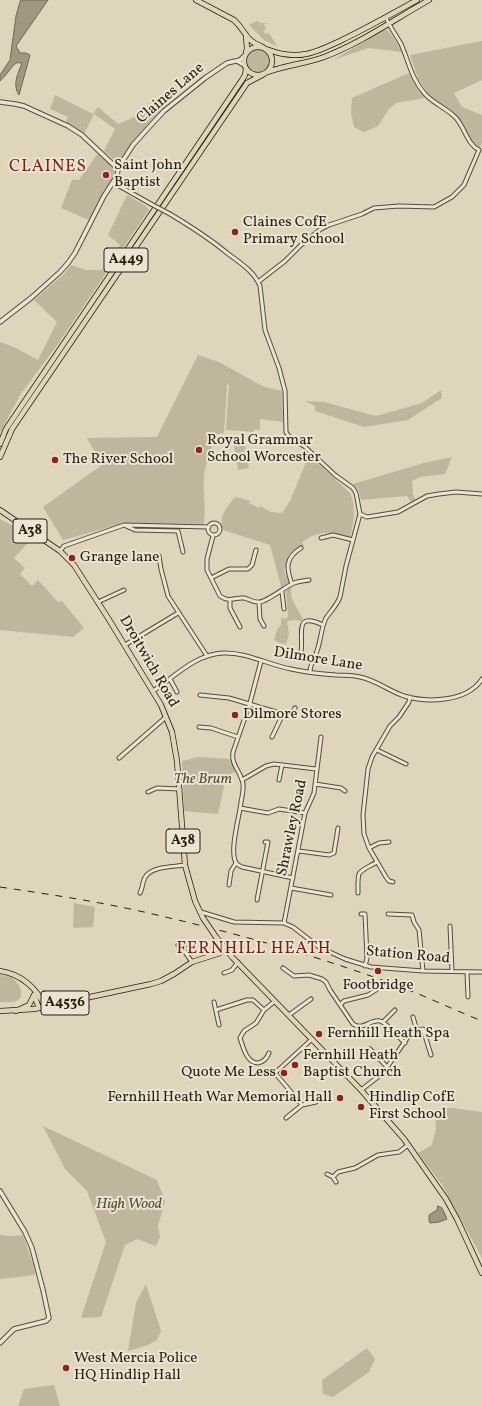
<!DOCTYPE html>
<style>
body{margin:0}
canvas{display:block;background:#ded5ba}
</style>
<canvas width="482" height="1406"></canvas>
<script>
const ctx = document.querySelector('canvas').getContext('2d');
ctx.lineJoin = 'round';
function paint(path, color) {
  ctx.fillStyle = color;
  ctx.fill(path, 'evenodd');
}
function strokePath(path, color, width, dash) {
  ctx.strokeStyle = color;
  ctx.lineWidth = width;
  ctx.lineCap = dash ? 'butt' : 'round';
  ctx.setLineDash(dash || []);
  ctx.stroke(path);
}
function write(font, color, halo, rows, align = 'center') {
  ctx.font = font + ' Vollkorn,serif';
  ctx.lineWidth = 4;
  ctx.setLineDash([]);
  ctx.textBaseline = 'middle';
  ctx.strokeStyle = halo;
  ctx.fillStyle = color;
  for (const [text, x, y, turn = 0] of rows) {
    ctx.save();
    ctx.translate(x, y);
    ctx.rotate((+turn || 0) * Math.PI / 180);
    ctx.textAlign = isNaN(turn) ? turn : align;
    if (halo) ctx.strokeText(text, 0, 0);
    ctx.fillText(text, 0, 0);
    ctx.restore();
  }
}
paint(new Path2D(`
 M257,21L260,23H266V24L264,25L266,29L263,31L266,34L269,33L277,46L265,41L249,25Z
 M385,29C393,33 397,45 402,52L368,48L333,60Z
 M482,41V80L454,93L462,107L482,115V143L480,147L474,145L462,123L453,113L429,94L418,79L410,55Z
 M246 61a12 12 0 1 1 24 0a12 12 0 1 1-24 0Z
 M409,73L424,98L396,103L389,109L378,126L364,132L354,127L351,113L352,98Z
 M55,95L93,114L98,107L118,124C133,118 147,110 161,106L165,108C146,123 132,143 118,163L104,151L115,129L94,114L84,134L66,122L68,117L50,109Z
 M98,153L110,164L114,171V178L105,191L89,220L61,208L72,180H79Z
 M127,195L146,206L149,210L58,344L20,395L0,433V342L14,347L38,360L57,322L34,300L63,275L71,265L86,270H102L120,245L108,235Z
 M198,355L221,363L262,386L282,391L283,422L260,419V430L254,429V432L226,430L229,383L227,385L224,433L215,435C212,448 205,463 204,477C203,493 206,508 204,524L124,523L63,540L43,507L102,465L87,438L157,437Z
 M441,390L442,398L408,420L364,427L315,411V406L305,401L324,402L376,416L422,403Z
 M245,445L249,468L238,470L234,446Z
 M309,455L350,493C357,508 353,523 350,538C345,537 339,533 333,533C324,532 308,535 302,543L304,545L293,551L289,556L284,571L289,583L285,585L282,590L270,545L223,530C218,516 226,510 233,499L236,497L250,501L249,503L259,508L260,506L271,512L282,513L290,501Z
 M452,457L445,474L420,477L412,481L413,493L415,500L411,502L407,496L361,500L359,491L353,484L424,463Z
 M0,519L33,537L14,558L25,568L20,574L32,586L38,580L58,602L62,601L84,628L73,637L0,630Z
 M291,587C290,602 297,606 303,619L301,621L296,620L287,621L289,634L286,644L280,643L274,640L277,630L281,625V618L285,619L288,617L286,591Z
 M198,757L230,759L236,771L226,777L218,814L184,811L182,761Z
 M74,903L95,907L93,927L73,928Z
 M0,975C4,976 9,976 12,978C19,983 27,997 16,1001C11,1003 5,1002 0,1002Z
 M442,1108H452L482,1112V1258L442,1185L418,1153L432,1145L436,1128L435,1110Z
 M43,1126L157,1180L165,1201L158,1226L160,1237L156,1246L137,1239L125,1245L101,1317L81,1318L106,1242L87,1191L65,1169Z
 M0,1235L10,1236L23,1235L33,1264L35,1275L0,1279Z
 M146,1284L161,1331L157,1340L148,1345L128,1351L136,1303Z
 M367,1348L375,1359L369,1372L333,1397L323,1394L322,1380Z
 M54,1385L60,1406H18L24,1389Z`), '#bfb69d');
const water = new Path2D(`
 M21,0H48L16,46L20,53H26L30,55L19,95C12,84 18,74 22,63C20,63 17,62 15,64C14,64 3,79 0,81V75L10,60L16,16Z
 M438,1206L442,1208L447,1219L439,1222L430,1223L429,1221V1215L437,1210Z`);
paint(water, '#a09780');
strokePath(water, '#706753', 1);
const minor = new Path2D(`
 M386,18C390,27 396,35 401,44C409,62 411,78 425,94C434,104 448,109 456,118C465,128 467,144 479,150
 M114,183L151,204
 M170,214C190,226 209,238 227,253C239,262 254,271 260,286L265,330L279,368L285,391L286,432L290,438L304,446L335,475L353,488L356,493L360,514L346,566L340,597C337,605 331,611 326,618C321,628 321,640 317,651C315,658 310,664 310,672
 M258,282L285,261L301,245L321,229L329,225L362,214L374,208L399,206L434,207L452,197L464,185L479,150
 M360,514L367,517L398,512L427,496L439,494L456,492L482,494
 M208 529a6 6 0 1 1 12 0a6 6 0 1 1-12 0Z
 M126,526L135,530L178,531L183,552
 M213,536L207,559V570L220,596C230,603 234,597 244,598C249,599 254,603 259,602C267,602 286,586 294,583C299,581 304,581 309,580
 M321,538L333,535L353,540
 M60,551L64,546L124,525L209,527
 M159,556L161,569L168,596L207,656
 M211,578L229,569H248L252,565L256,550
 M292,584C286,568 285,558 301,548
 M282,592L284,609
 M230,600V608L240,627
 M98,602L124,590
 M259,603L260,619L264,626
 M125,645L178,613
 M301,653C304,634 293,611 323,625
 M261,661L250,703L233,752C231,764 239,770 242,780C245,787 242,796 241,802C240,815 228,854 237,864C238,865 240,866 242,867L293,878
 M170,679L177,692
 M153,691C174,677 196,654 223,653C246,652 269,665 291,669C305,672 321,674 336,675C344,675 352,675 360,677C376,680 389,691 404,696C428,703 467,702 482,679
 M200,695L229,698L283,714
 M199,727L211,728L238,737
 M272,737L283,714L292,713L295,708
 M377,750L406,764
 M119,758L166,717
 M242,780L266,766L274,764L316,769
 M279,780L282,765
 M315,784L341,788L345,791
 M148,792L157,788L180,789
 M240,808L268,813L279,809L305,813
 M369,848L379,843L389,842
 M299,851L329,855L334,853L338,828
 M393,882L389,881L386,877L369,848L364,834L363,815L368,769L372,757L390,726L399,717L409,702L410,697
 M229,885L231,871L236,863
 M291,888L331,895
 M140,893C143,888 142,881 146,876C153,866 174,867 185,865
 M358,893C358,869 356,874 377,862
 M257,900L268,842H265
 M201,912L234,922L284,923L293,927L319,947L345,959L371,967L423,971L482,972
 M361,914H365L367,958L365,966
 M388,914L412,915L414,922L419,930L423,971
 M284,923L305,813L314,793L321,737
 M450,926L452,971
 M178,945L182,948L186,944
 M182,948L192,962
 M283,968L294,976L309,975L322,979L326,982L330,990L353,1024C363,1031 370,1019 380,1021C387,1023 399,1038 405,1043
 M467,972L468,997
 M224,973L232,970L238,962
 M214,1002L219,1025
 M340,1005L344,1001L368,995L376,990
 M216,1010L247,1000H253L264,1010
 M289,1015L311,999
 M413,1017L417,1031L423,1029L431,1055
 M383,1022L395,1010
 M370,1049L387,1067
 M269,1053C267,1058 264,1062 258,1063C246,1063 243,1046 240,1038L244,1031L256,1023L264,1010L275,1001
 M361,1090L383,1073L408,1037L417,1031
 M302,1105L316,1102
 M286,1118L302,1105L275,1073L312,1039
 M327,1174L333,1177L336,1182
 M333,1177L338,1172L355,1168L378,1155L399,1152L408,1145`);
const tertiary = new Path2D(`
 M237,61L244,65
 M0,102L15,104L24,106L68,126L82,135L118,169
 M0,322L31,298L60,272L68,263L75,253L104,196L117,176L118,169L124,159L133,145L151,125L164,111L205,78L227,63L240,60L244,56
 M0,1191L25,1232L32,1248L43,1290L49,1318L46,1321L14,1329L0,1343`);
const primary = new Path2D(`
 M196,0L234,20C247,32 244,40 263,47
 M246,37L247,48L246,53
 M0,510L60,551L74,565L108,618L161,705L172,732L177,761L185,865L195,901L203,918
 M216,937L232,957L361,1090L404,1139L446,1199L457,1219L482,1273
 M0,1011L34,1009L151,984L161,981L174,974L192,962L220,953L225,949`);
const trunk = new Path2D(`
 M244 61a14 14 0 1 1 28 0a14 14 0 1 1-28 0Z
 M266,49C279,54 292,57 306,54C318,52 329,46 340,41C367,28 392,14 417,0
 M265,73C285,65 305,64 324,57C361,43 395,19 429,0
 M0,444L6,429L242,80L245,75L246,69
 M0,457L12,429L241,92L247,83L264,74
 M0,971C21,974 37,988 45,1007
 M34,995L39,1008
 M16,1011L29,1005L34,995`);
strokePath(minor, '#564c3a', 5);
strokePath(tertiary, '#564c3a', 5.5);
strokePath(primary, '#291e10', 6);
strokePath(trunk, '#291e10', 6);
strokePath(minor, '#eae4d2', 3);
strokePath(tertiary, '#eae4d2', 3.5);
strokePath(primary, '#ded5ba', 4.5);
strokePath(trunk, '#ded5ba', 4.5);
strokePath(new Path2D(`
 M0,887C54,895 108,903 161,916C239,934 317,956 393,984C423,995 452,1009 482,1021`), '#291e10', 1, [7, 7]);
const minorBridge = new Path2D(`
 M151,204L170,214`);
const primaryBridge = new Path2D(`
 M203,918L216,937`);
strokePath(minorBridge, '#564c3a', 5, []);
strokePath(primaryBridge, '#291e10', 6, []);
strokePath(minorBridge, '#eae4d2', 3);
strokePath(primaryBridge, '#ded5ba', 4.5);
for (const [x, y, r, color] of [
 [106,175,4,"#8f2418"],
 [235,232,4,"#8f2418"],
 [199,450,4,"#8f2418"],
 [55,460,4,"#8f2418"],
 [72,558,4,"#8f2418"],
 [235,715,4,"#8f2418"],
 [378,971,4,"#8f2418"],
 [319,1034,4,"#8f2418"],
 [295,1065,4,"#8f2418"],
 [284,1073,4,"#8f2418"],
 [340,1098,4,"#8f2418"],
 [361,1107,4,"#8f2418"],
 [66,1368,4,"#8f2418"]
]) {
  const dot = new Path2D();
  dot.arc(x, y, r, 0, 2 * Math.PI);
  ctx.fillStyle = color;
  ctx.fill(dot);
  strokePath(dot, '#eae4d2', 1.5);
}
for (const [x, y, w] of [
 [126,260,44],
 [30,531,34],
 [183,841,34],
 [65,1003,48]
]) {
  const box = new Path2D();
  box.roundRect(x - w / 2, y - 12, w, 24, 3);
  ctx.fillStyle = '#eae4d2';
  ctx.fill(box);
  strokePath(box, '#291e10', 1);
}
write('bold 14px', '#291e10', null, [
 ["A449",126,260],
 ["A38",30,531],
 ["A38",183,841],
 ["A4536",65,1003]
]);
write('15px', '#291e10', '#eae4d2', [
 ["Claines Lane",171,94,-41],
 ["Dilmore Lane",318,660,9],
 ["Droitwich Road",148,662,60],
 ["Shrawley Road",293,828,-78],
 ["Station Road",408,956,5]
]);
write('15px', '#291e10', '#eae4d2', [
 ["Saint John",114,166],
 ["Baptist",114,183],
 ["Claines CofE",243,223],
 ["Primary School",243,240],
 ["Royal Grammar",207,441],
 ["School Worcester",207,458],
 ["The River School",63,460],
 ["Grange lane",80,558],
 ["Dilmore Stores",243,715],
 ["Footbridge",378,986,"center"],
 ["Fernhill Heath Spa",327,1034],
 ["Fernhill Heath",303,1056],
 ["Baptist Church",303,1073],
 ["Quote Me Less",276,1073,"right"],
 ["Fernhill Heath War Memorial Hall",332,1098,"right"],
 ["Hindlip CofE",369,1098],
 ["First School",369,1115],
 ["West Mercia Police",74,1359],
 ["HQ Hindlip Hall",74,1376]
], 'left');
write('italic 15px', '#564c3a', '#eae4d2', [
 ["The Brum",203,780],
 ["High Wood",129,1205]
]);
ctx.letterSpacing = '1px';
write('17px', '#7a1f14', '#eae4d2', [
 ["CLAINES",48,168],
 ["FERNHILL HEATH",254,950]
]);
ctx.letterSpacing = '0px';
</script>
